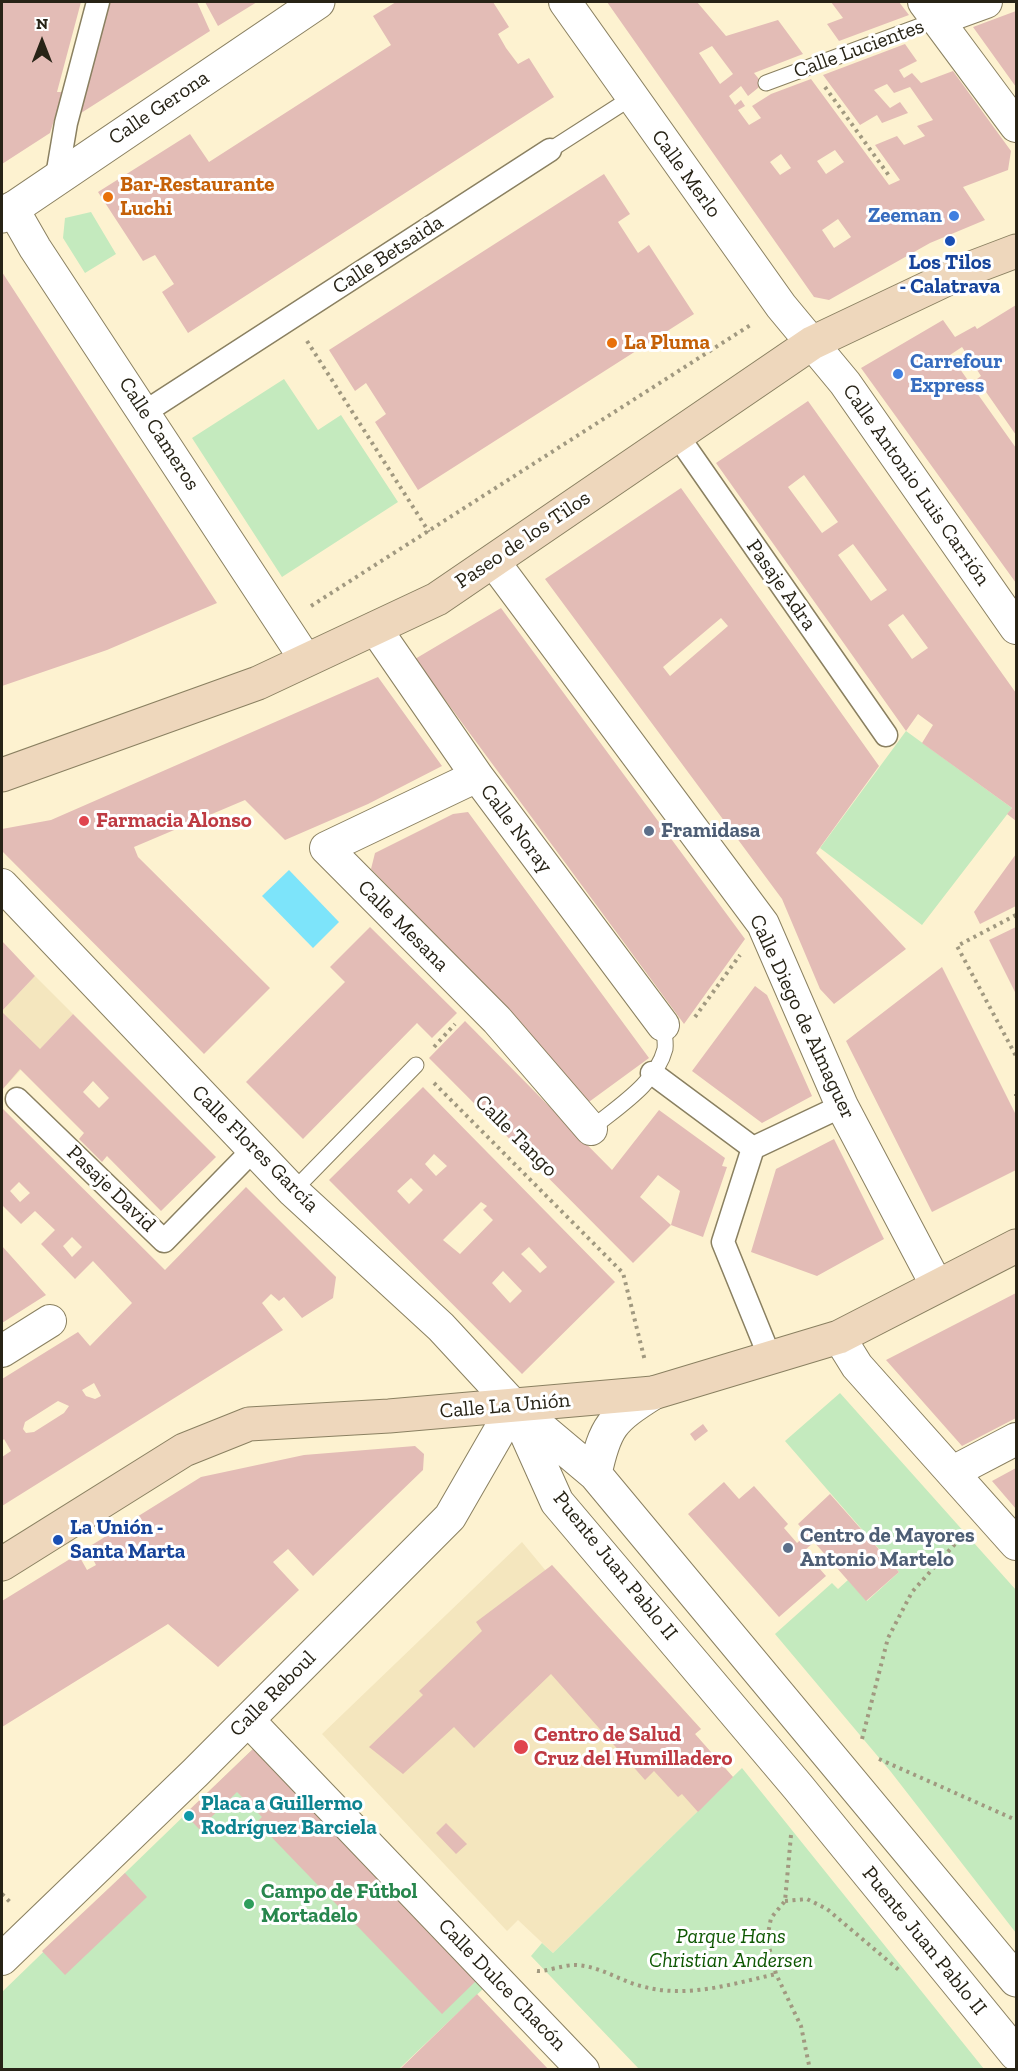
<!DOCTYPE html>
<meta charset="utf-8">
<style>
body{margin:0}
#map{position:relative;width:1018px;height:2071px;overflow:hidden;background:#fdf2d0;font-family:"Zilla Slab",serif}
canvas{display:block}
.frame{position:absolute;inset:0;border:3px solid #272316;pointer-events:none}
.north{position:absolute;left:12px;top:12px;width:60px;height:60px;-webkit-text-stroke:4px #fff;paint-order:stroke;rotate:0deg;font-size:16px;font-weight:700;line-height:24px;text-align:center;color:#272316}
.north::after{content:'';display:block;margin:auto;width:21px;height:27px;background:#272316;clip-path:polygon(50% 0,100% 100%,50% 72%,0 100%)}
</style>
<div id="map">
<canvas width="1018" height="2071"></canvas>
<div class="frame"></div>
<div class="north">N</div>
</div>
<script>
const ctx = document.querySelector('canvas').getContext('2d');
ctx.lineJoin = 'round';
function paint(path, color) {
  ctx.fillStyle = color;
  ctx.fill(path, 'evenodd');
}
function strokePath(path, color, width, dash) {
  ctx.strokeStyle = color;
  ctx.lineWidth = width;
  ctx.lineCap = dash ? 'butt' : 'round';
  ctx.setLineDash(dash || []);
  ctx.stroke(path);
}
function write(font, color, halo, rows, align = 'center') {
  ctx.font = font + ' "Zilla Slab",serif';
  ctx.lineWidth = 6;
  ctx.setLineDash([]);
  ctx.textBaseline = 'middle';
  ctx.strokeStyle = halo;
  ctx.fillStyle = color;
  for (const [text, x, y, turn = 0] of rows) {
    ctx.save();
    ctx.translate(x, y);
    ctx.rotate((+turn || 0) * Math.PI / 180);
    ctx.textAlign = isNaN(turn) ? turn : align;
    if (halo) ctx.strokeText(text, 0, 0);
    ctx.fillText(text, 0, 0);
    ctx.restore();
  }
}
paint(new Path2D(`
 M35,976L73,1014L2,1090V1011Z
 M522,1542L546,1571L552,1565L701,1729L695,1734L733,1777L553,1953L518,1920L507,1931L322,1734Z`), '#f4e6be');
paint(new Path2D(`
 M91,212L116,254L85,273L63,238L65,218Z
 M284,379L318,430L341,415L398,502L282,577L192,438Z
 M906,731L1012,808L922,925L820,848Z
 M840,1393L1016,1590V1933L891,1772L775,1634L832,1583L838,1589L848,1580L867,1601L899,1572L785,1441Z
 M255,1747L486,1986L399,2069L2,2070V1992Z
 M742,1768L984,2069H639L531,1956L542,1943L553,1953Z`), '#c4eabe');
paint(new Path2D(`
 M289,870L339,922L313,948L262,896Z`), '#7de4fa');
paint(new Path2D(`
 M2,2H81L57,92H63L50,133L2,164Z
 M109,2H197L210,31L81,113L80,110Z
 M205,2H257L218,26Z
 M396,2H493L509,27L498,34L506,48L518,64L529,58L554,97L188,333L162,292L174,284L155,255L143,261L98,192L190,134L209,162L391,45L373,16Z
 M607,2H697L726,36L778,20L803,54L754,73L763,84L748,96L741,86L729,96L735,105L741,100L745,106L738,110L749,125L761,118L752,106L771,94L811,79L889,185L900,180L875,145L897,136L904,145L925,136L917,126L933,120L910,87L894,93L887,84L874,90L890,108L900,102L908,113L882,123L877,115L860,125L823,75L905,44L917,61L899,70L904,78L912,73L921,83L953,71L1011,151L1008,170L963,187L985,220L930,243L829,300L814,297ZM712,46L733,74L720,84L699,53ZM835,150L844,162L826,174L817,161ZM781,154L791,168L780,175L770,162ZM838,219L851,237L834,248L822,230Z
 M831,2H899L909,15L839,41L827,24L843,18Z
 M1016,11V87L973,27Z
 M604,174L630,214L618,222L638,253L649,245L694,314L418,490L375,422L386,414L366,383L355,391L329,350Z
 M2,272L217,603L107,650L2,686Z
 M1016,305V435L977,379L981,376L962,347L950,355L1016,448V583L861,368L943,320L955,337L975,326L977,329Z
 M808,401L1016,693V821L1007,814L1012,808L922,743L933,725L918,714L906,731L716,463ZM804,475L838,522L822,533L788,487ZM853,544L887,590L871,601L838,555ZM903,614L928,648L912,659L888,625Z
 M681,488L879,766L816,853L906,949L834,1004L820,989L782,899L545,579ZM721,618L728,626L670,676L663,667Z
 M501,608L745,939L684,1024L415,659Z
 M378,677L442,766L368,804L285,840L245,800L134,847L138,857L270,988L204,1054L2,851V829L51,820Z
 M468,812L649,1058L582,1107L506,1007L371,869L375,853L453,814Z
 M1016,854V906L980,924L974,912Z
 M370,927L457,1013L432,1038L417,1023L303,1139L246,1082L345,982L330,967Z
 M1016,927V994L989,940Z
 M2,941L35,976L2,1011Z
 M942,967L1016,1115V1170L932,1212L846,1041Z
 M755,986L767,995L812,1096L762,1123L692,1071Z
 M2,1012L40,1049L73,1014L216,1157L161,1211L107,1156L102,1162L79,1139L84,1133L20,1069L2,1090ZM93,1081L109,1098L99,1108L83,1092Z
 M465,1021L612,1170L659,1110L725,1158L722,1166L727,1167L703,1237L671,1225L680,1191L658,1175L640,1197L671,1225L633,1263L429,1058Z
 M423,1087L615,1282L522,1374L329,1180ZM434,1154L447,1166L436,1176L425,1164ZM411,1178L423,1190L409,1204L397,1191ZM481,1202L487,1206L483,1210L493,1220L460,1254L443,1240ZM529,1247L547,1267L540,1273L521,1254ZM503,1271L522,1291L510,1303L492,1283Z
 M2,1108L165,1270L246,1187L336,1277L333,1298L302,1318L284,1297L279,1301L271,1294L262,1303L283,1330L2,1506V1457L11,1451L4,1439L2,1441V1379L78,1332L90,1346L132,1303L93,1261L75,1279L41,1244L55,1230L35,1211L21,1224L2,1205ZM19,1182L30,1193L20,1202L10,1191ZM72,1237L82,1247L72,1257L63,1246ZM94,1383L101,1396L95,1399L86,1396L82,1390ZM58,1401L69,1406L64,1413L34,1432L26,1433L23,1429L25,1422Z
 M834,1139L884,1239L817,1276L751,1252L776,1169Z
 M2,1246L46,1295L2,1323Z
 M1016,1293V1418L962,1446L886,1360Z
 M703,1424L708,1431L695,1441L690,1434Z
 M415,1446L424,1454L423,1470L313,1576L288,1549L273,1562L299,1590L218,1667L168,1624L2,1727V1601L78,1554L87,1570L96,1565L87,1548L201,1477L304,1455Z
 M1016,1468V1509L992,1481Z
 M724,1482L739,1499L754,1486L788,1524L784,1528L797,1543L807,1534L798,1524L830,1494L899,1572L866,1601L814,1542L804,1551L826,1576L779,1617L688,1514Z
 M552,1565L701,1729L695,1734L733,1777L698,1812L682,1794L678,1797L654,1771L645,1780L551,1674L474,1748L454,1727L403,1774L369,1747L423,1695L419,1691L482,1631L476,1622Z
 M255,1747L478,1979L442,2014L257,1822L262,1817L237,1792L199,1829L185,1814Z
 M446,1823L467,1844L456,1854L436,1833Z
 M125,1873L147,1897L65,1975L42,1951Z
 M477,1994L549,2070H399Z`), '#e3bcb6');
const service = new Path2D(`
 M766,83L939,19
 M550,150L631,98
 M591,1129C617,1107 656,1084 665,1049C666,1042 664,1032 663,1025
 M293,1191L416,1065`);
const pedestrian = new Path2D(`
 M57,176L66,123L98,2
 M145,412L550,150
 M677,435L886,735
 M652,1073L753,1148
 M17,1099L164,1241L253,1150
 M771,1360L723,1242L753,1148L842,1106`);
const minor = new Path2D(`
 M565,2L781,306L845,383L1016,628
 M924,2L1016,126
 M939,19L986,2
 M12,208L35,248L306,660
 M493,561L763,924L842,1106L937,1286
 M375,628L477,776L663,1025
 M477,776L326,848L497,1020L591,1129
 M2,885L293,1191L441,1327L514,1406L450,1517L195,1773L2,1959
 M839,1337L857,1366L1016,1544
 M2,1351L50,1321
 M953,1472L1016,1439
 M248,1720L583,2070`);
const tertiary = new Path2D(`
 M2,216L318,2
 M514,1406L557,1502L798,1787L1016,2054
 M520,1411L595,1474L1016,1980
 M595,1474C605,1426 612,1419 653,1393`);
const secondary = new Path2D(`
 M2,775L258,683L437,599L812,343L966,270L1016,251
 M2,1564L184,1450L249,1424L389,1416L653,1393L839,1337L1016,1246`);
strokePath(service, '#8a8061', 17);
strokePath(pedestrian, '#8a8061', 25);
strokePath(minor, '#8a8061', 34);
strokePath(tertiary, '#8a8061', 35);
strokePath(secondary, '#8a8061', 35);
strokePath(new Path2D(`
 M825,87L890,177
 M307,341L429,532
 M311,606L752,324
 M1016,915L957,946L1016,1056
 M695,1017L740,955
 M434,1047L455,1024
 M434,1083L623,1273L645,1361
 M1016,1094V1096
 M862,1739L888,1638L912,1592L963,1535
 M879,1759L1016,1820
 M791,1835L785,1901L771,1918L767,1939L776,1974L801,2026L810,2070
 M2,1894L11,1903
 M785,1901L807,1899L827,1909L900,1971
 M537,1971C545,1972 563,1965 575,1965C600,1966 618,1980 641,1986C686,1999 732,1984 776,1974`), '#a19980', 4, [3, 4.5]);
strokePath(service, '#fff', 15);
strokePath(pedestrian, '#fff', 22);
strokePath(minor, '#fff', 32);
strokePath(tertiary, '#fff', 33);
strokePath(secondary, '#eed7bc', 33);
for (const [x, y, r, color] of [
 [108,197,6,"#e8710a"],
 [954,216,6,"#3f7fe0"],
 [950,241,6,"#1a4fb4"],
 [612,343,6,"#e8710a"],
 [898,374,6,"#3f7fe0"],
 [84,821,6,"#e0444e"],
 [649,831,6,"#5c6f8a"],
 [58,1540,6,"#1a4fb4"],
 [788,1548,6,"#5c6f8a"],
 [521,1747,8,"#e0444e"],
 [189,1816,6,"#0f9aa8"],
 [249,1904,6,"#2e9e5b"]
]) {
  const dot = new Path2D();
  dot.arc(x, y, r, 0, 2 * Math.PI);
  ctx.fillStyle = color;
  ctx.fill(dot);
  strokePath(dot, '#fff', 2);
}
write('21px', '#272316', '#fff', [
 ["Calle Lucientes",859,49,-20],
 ["Calle Gerona",159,108,-34],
 ["Calle Merlo",686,174,54],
 ["Calle Betsaida",388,255,-33],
 ["Calle Cameros",159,434,57],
 ["Calle Antonio Luis Carrión",916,485,55],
 ["Paseo de los Tilos",523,540,-34],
 ["Pasaje Adra",781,585,55],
 ["Calle Noray",516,829,53],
 ["Calle Mesana",403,926,45],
 ["Calle Diego de Almaguer",802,1017,65],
 ["Calle Tango",516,1136,45],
 ["Calle Flores García",255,1149,45],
 ["Pasaje David",111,1189,44],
 ["Calle La Unión",505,1406,-5],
 ["Puente Juan Pablo II",615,1566,51],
 ["Calle Reboul",273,1694,-45],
 ["Puente Juan Pablo II",924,1941,51],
 ["Calle Dulce Chacón",502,1985,46]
]);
write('bold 21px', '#c56008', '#fff', [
 ["Bar-Restaurante",120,185],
 ["Luchi",120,209],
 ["La Pluma",624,343]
], 'left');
write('bold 21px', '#366cbe', '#fff', [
 ["Zeeman",942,216],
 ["Carrefour",910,362,"left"],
 ["Express",910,386,"left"]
], 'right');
write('bold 21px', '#164399', '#fff', [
 ["Los Tilos",950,263],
 ["- Calatrava",950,287],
 ["La Unión -",70,1528,"left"],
 ["Santa Marta",70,1552,"left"]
]);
write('bold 21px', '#be3a42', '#fff', [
 ["Farmacia Alonso",96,821],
 ["Centro de Salud",534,1735],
 ["Cruz del Humilladero",534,1759]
], 'left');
write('bold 21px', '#4e5e75', '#fff', [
 ["Framidasa",661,831],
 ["Centro de Mayores",800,1536],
 ["Antonio Martelo",800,1560]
], 'left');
write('bold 21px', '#0d838f', '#fff', [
 ["Placa a Guillermo",201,1804],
 ["Rodríguez Barciela",201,1828]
], 'left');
write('bold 21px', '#27864d', '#fff', [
 ["Campo de Fútbol",261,1892],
 ["Mortadelo",261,1916]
], 'left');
write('italic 21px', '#0e5702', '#fff', [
 ["Parque Hans",731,1937],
 ["Christian Andersen",731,1961]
]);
</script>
